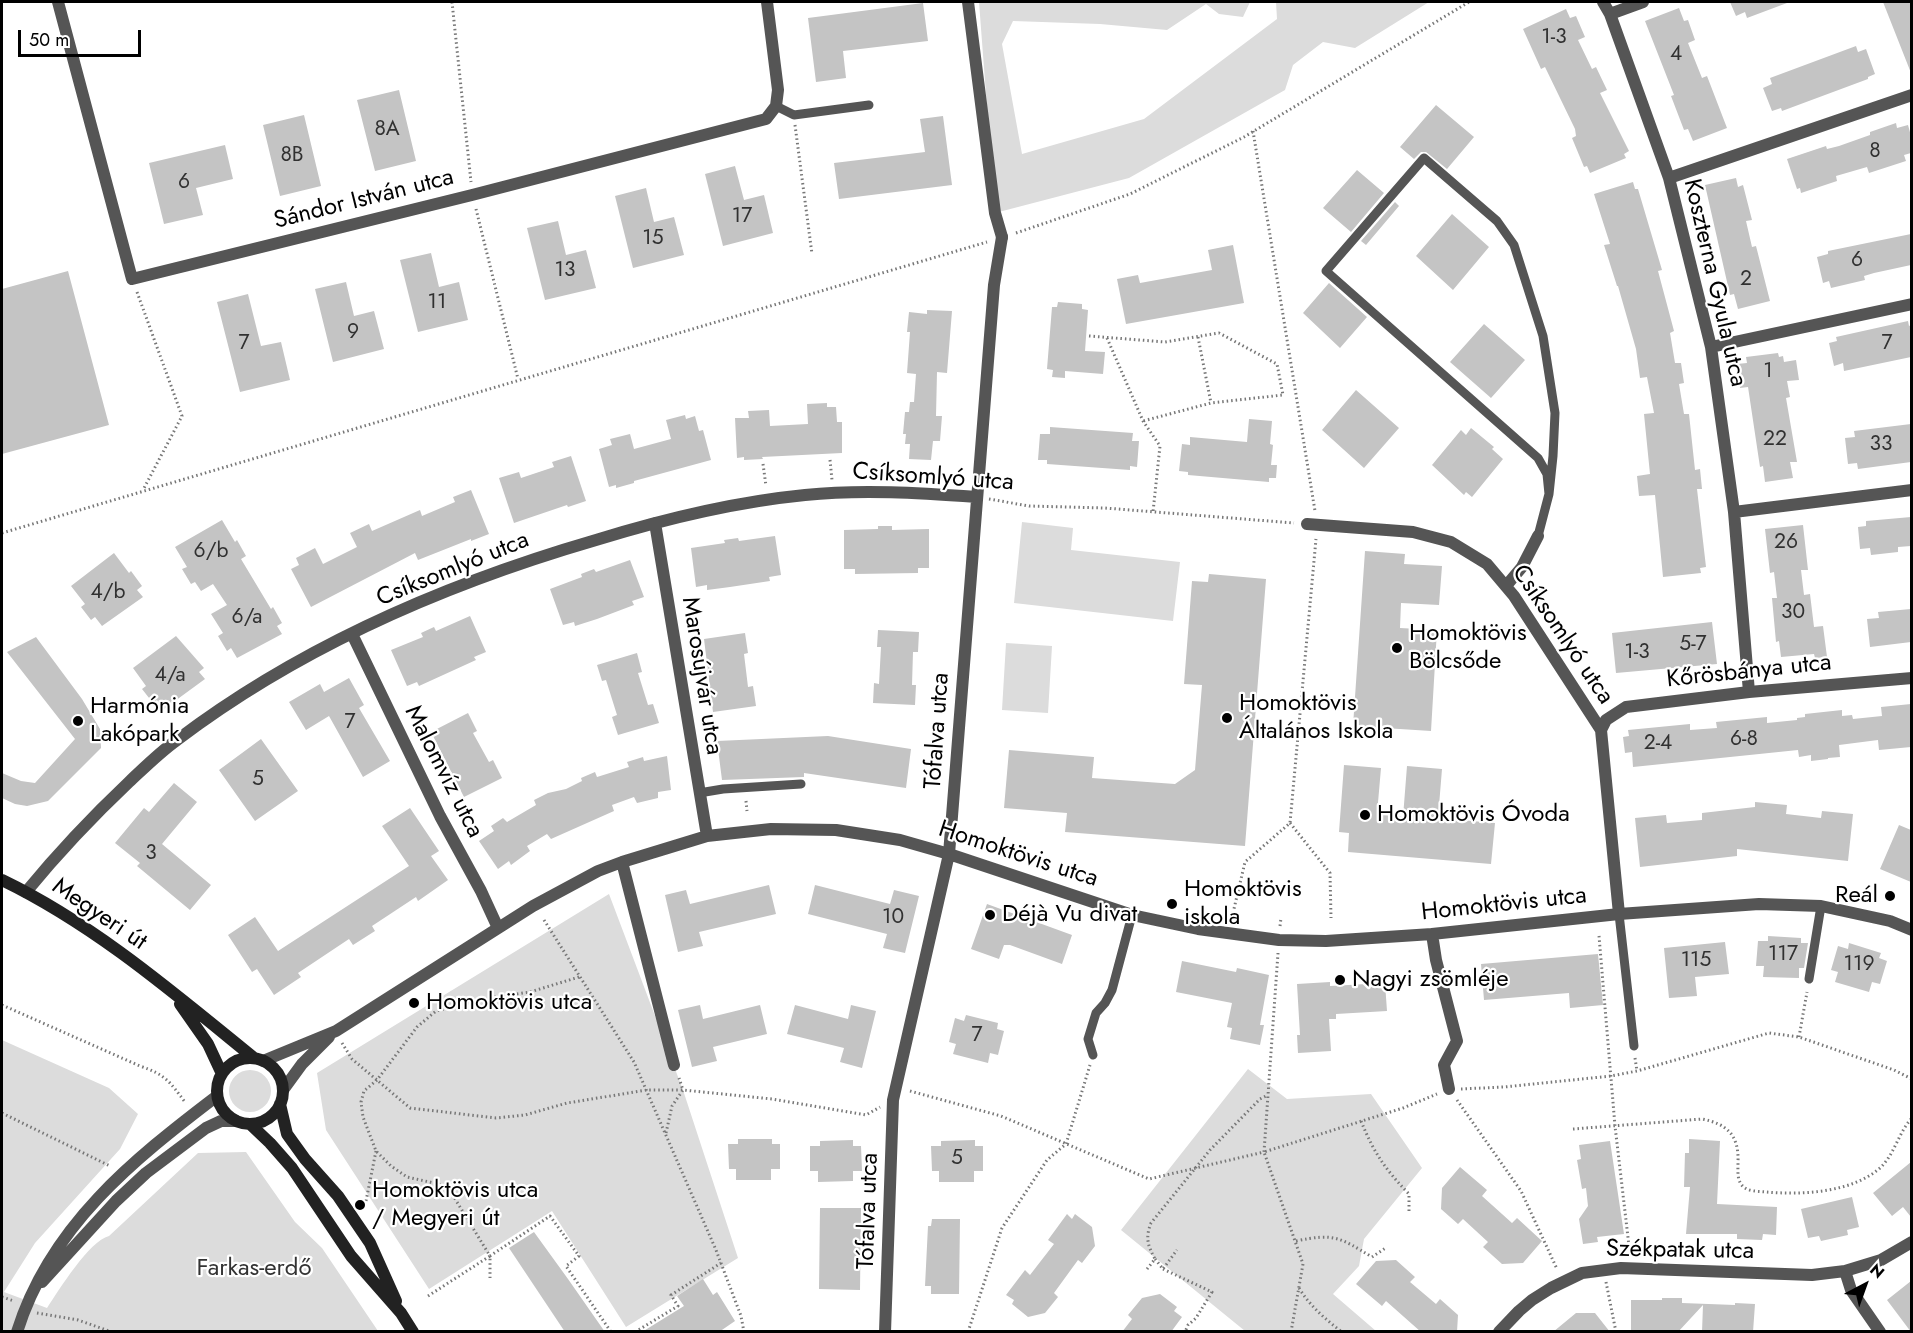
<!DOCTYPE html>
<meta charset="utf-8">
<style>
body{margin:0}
#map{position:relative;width:1913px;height:1333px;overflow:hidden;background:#fff;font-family:Jost,sans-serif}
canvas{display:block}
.frame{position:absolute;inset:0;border:3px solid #000;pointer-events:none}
.north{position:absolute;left:1835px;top:1255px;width:60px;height:60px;-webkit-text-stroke:4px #fff;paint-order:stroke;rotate:41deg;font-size:16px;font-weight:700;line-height:24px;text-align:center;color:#000}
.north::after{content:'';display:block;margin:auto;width:21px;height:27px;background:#000;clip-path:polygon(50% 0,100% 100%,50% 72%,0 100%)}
.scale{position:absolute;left:18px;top:30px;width:123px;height:27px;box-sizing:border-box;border:3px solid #000;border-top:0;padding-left:8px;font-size:18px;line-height:21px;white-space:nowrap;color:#000;-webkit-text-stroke:4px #fff;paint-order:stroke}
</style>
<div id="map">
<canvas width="1913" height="1333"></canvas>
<div class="frame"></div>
<div class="north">N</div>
<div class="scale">50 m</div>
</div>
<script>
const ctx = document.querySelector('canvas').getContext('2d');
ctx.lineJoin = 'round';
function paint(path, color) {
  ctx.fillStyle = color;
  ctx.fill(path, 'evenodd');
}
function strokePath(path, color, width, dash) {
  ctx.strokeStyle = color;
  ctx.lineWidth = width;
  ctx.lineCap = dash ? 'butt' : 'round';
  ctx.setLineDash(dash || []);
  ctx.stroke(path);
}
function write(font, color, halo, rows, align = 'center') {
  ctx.font = font + ' Jost,sans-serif';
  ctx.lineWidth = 4.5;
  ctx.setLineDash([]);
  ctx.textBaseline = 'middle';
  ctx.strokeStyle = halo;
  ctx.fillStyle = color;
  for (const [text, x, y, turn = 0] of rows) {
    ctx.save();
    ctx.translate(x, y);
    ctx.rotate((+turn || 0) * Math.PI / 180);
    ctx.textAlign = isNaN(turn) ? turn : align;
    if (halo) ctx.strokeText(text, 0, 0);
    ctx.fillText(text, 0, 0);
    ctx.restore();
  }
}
paint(new Path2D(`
 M979,2H1250L1243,17L1219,14L1206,4L1167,30L1100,24L1013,21L1002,44L1022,154L1144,119L1277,19L1276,2H1429L1355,48L1323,42L1293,65L1285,90L1129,178L995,213Z
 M1022,522L1073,528L1071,550L1180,562L1173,621L1014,603Z
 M1006,643L1052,646L1048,713L1002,710Z
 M609,894L683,1090L738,1258L626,1327L552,1211L429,1289L326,1130L317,1073Z
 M2,1040L109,1088L138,1114L120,1149L35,1243L4,1292L47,1308C59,1290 89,1241 109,1236L198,1153L246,1152L295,1222L322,1248L378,1331H2Z
 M1248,1069L1287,1099L1371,1094L1422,1168L1364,1239L1359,1266L1333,1294L1376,1331H1245L1121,1230Z
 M229 1091a21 21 0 1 1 42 0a21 21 0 1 1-42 0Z`), '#dcdcdc');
paint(new Path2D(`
 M1730,2H1787V3L1747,18L1745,12L1736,16Z
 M1883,2H1911V73Z
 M923,3L928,41L843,51L846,78L816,82L808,18Z
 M1679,8L1684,21L1688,20L1695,40L1688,43L1702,78L1707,76L1727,128L1693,141L1688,129L1684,130L1671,96L1674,95L1645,21Z
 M1566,9L1570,18L1576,16L1585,37L1578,40L1592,69L1596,67L1607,90L1600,93L1629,151L1624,154L1626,158L1590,173L1587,166L1584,167L1572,138L1576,136L1575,129L1545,67L1541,69L1523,29Z
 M1856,46L1858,52L1866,49L1875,74L1868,77V79L1782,111L1781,108L1772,111L1763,88L1772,84L1770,78Z
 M399,90L416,161L375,171L357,100Z
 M1436,105L1474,137L1447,169L1426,152H1421L1414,159L1400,147Z
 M304,115L321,186L280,196L263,125Z
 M943,116L952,185L839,199L834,163L925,152L920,119Z
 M1896,123L1897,128L1908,125L1911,136V153L1904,155L1906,161L1869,173L1867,167L1836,176L1837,181L1801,193L1800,188L1797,189L1787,159L1826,146L1827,149L1839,146L1870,135V132Z
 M225,145L233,179L196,188L203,215L164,224L149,163Z
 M735,166L744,200L764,195L773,233L723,246L705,174Z
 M1357,170L1384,193L1351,232L1323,208Z
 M1736,178L1738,187L1743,185L1752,220L1746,221L1752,247L1756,246L1770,301L1738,309L1734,294L1730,295L1705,185Z
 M1633,182L1635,189H1638L1662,270L1658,271L1674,331L1670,333L1675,363H1681L1684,383L1679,384L1684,414H1689L1695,470L1700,469L1702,489H1697L1706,567L1700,568L1701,573L1663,577L1655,495L1639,496L1637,476L1650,474L1644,414L1654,413L1647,377L1640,378L1636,349L1618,286H1617L1604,245L1610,244L1594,194Z
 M646,188L654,222L674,217L684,255L633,268L615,196Z
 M1395,202L1399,206L1366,245L1361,241Z
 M1452,214L1489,247L1453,290L1416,256Z
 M558,221L566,255L586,250L596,288L545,300L527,228Z
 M1911,234V265L1874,273L1864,276L1865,280L1831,288L1829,281L1823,283L1817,257L1828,254V251Z
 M1233,245L1244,303L1126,324L1117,279L1138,275L1140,283L1212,270L1208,250Z
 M431,253L439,287L459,282L468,320L418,332L400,260Z
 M68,271L109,425L2,454V289Z
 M346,282L354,316L374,311L384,349L333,362L315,289Z
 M1329,283L1367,317L1340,348L1303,313Z
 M248,294L261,346L281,342L290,380L240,392L217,302Z
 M1058,302L1082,304V309L1088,310L1085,351L1105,352L1103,374L1065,371V378L1052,377L1053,370L1047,369L1052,307H1057Z
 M927,310L952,311L947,373L937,372L936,416H942L940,441H933L931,460L909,459L910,444H905L906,434H903L905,412H909L910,402H914L916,374L907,373L910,332H907L909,312L927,314Z
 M1908,321L1909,326L1911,325V357L1844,371L1843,363L1834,366L1829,343L1837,341L1836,337Z
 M1484,324L1525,360L1491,398L1450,362Z
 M1778,353L1779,357L1783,356L1784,362L1796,360L1799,380L1787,381L1790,397L1786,398L1797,462H1790L1793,478L1765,482L1763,466L1760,467L1748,387L1740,388L1737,364L1747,363L1746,357Z
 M1356,390L1399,428L1364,468L1322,430Z
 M827,403V407H836L837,422H842V453L762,457L763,459L744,460V457L737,458L735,418H749L748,411L769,410L770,426L808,424L807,404Z
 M685,415L686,419L695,416L699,431L703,430L711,460L634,481V483L616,488V485L609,487L599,449L612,445L610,439L630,434L634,449L671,439L666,420Z
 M1249,419L1272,421L1270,444L1273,445L1271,465H1277L1276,478H1269V482L1188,475V472L1179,471L1182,444L1190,445V437L1247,442Z
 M1911,424V462L1858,469L1857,463L1848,464L1845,438L1855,437L1854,431Z
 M1050,427L1133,433L1132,441H1139L1137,467L1130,466V470L1047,464V460H1038L1040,434H1050Z
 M1471,428L1494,447L1492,449L1503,459L1472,497L1466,492L1464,495L1432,465L1461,430L1466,435Z
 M571,456L586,501L568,507L567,505L514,523L499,478L519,472L521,478L554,467L552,462Z
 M471,490L489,534L471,541V539L418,560L415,553L311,607L291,569L299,565L296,558L315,548L323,564L357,547L350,533L369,524L372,531L420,510L422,516L455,502L453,497Z
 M1911,517V546L1898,547V552L1871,555L1870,548L1860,549L1858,527L1866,526V521Z
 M222,520L235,542L237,540L246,556L241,559L271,609L273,607L282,623L277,626L282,634L237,658L231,648L227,651L218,636L223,633L211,614L227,605L213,584L201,591L195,582L191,584L182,569L187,567L175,547Z
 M1803,525L1808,570H1801L1804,595L1810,594L1814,627L1823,626L1827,657L1815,658L1814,654L1781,657L1779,641L1776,642L1772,598H1777L1774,572L1770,573L1765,529Z
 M878,526H892V530L929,529V568H918V573L855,574V569H844V530L878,529Z
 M775,536L781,575L769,577L770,581L730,587L707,590V585L696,587L691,548L725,543L724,540L738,538L739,541Z
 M1365,551L1405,554L1404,564L1442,566L1439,605L1401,603L1400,628L1437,630L1431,731L1353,726Z
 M114,553L129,573L131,571L142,586L137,590L143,597L102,626L95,617L91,620L81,607L85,604L71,586Z
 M630,560L644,597L632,601L634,605L597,619L575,626L574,622L563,625L550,589L582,577L581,574L594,569L596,572Z
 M1209,574L1266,579L1245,846L1065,832L1067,813L1004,808L1009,750L1094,757L1092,778L1175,784L1195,770L1202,685L1184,684L1192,581L1208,582Z
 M1911,609V642L1870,647L1867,619L1879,618L1878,612Z
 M470,616L486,652L474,657L476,660L419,686L417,682L407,686L391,650L423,637L421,633L434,627L436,631Z
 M1712,622L1717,664L1616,673L1612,633Z
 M878,630L919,632L918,652H913L912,685H916L915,705L873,703L874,683L879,684L881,647H877Z
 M745,633L748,653L744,654L748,687L753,686L756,706L713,712L704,639Z
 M176,636L204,668L199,672L205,679L164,709L157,700L153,703L142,689L146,686L133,668Z
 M36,637L82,699L100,729L101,748L48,801L27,806L15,804L2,798V773L21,781L35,783L75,739L7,652Z
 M637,653L642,672L638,673L648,705L653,704L659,723L618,735L612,717L617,715L606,680L602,681L597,665Z
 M349,678L364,705L359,708L390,761L363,777L329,716L306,730L289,702L320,684L324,692Z
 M1911,704V747L1879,750L1878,740L1839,745L1840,757L1828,758V759L1811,761V755L1799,757L1798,750L1633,767L1632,752L1625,753L1623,737L1629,736L1628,730L1690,724V730L1717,728L1716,722L1767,717V723L1797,720V718L1805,717V714L1842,710V716L1852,715L1853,719L1882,716L1881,707Z
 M468,713L477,731L473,733L489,762L493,760L502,778L464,797L431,732Z
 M828,736L911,749L906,788L804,773V777L722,780L717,741Z
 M261,739L298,791L255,821L219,770Z
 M667,756L671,790L658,792V798L637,803L634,797L612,805L614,811L551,839L547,834L527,846L530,851L511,865L509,861L498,869L479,841L494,831L491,826L503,818L507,822L536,805L534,800L548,793L566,789L582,781L581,778L595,772L597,777L629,767L627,762L643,757L644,761Z
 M1344,765L1381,768L1377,814L1403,817L1407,766L1442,769L1438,818L1495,823L1491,864L1348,852L1349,833L1339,832Z
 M174,783L197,802L162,844L211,885L190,910L137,866L140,863L115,843L144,808L149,812Z
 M1755,802L1787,805L1786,814L1821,818L1822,811L1853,814L1848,861L1737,849V856L1640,867L1635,818L1666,815L1667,823L1702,820V813L1755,807Z
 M410,808L439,851L431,856L448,880L418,901L416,897L372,926L375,931L353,945L349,939L298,973L301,977L274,995L257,969L252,972L228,935L255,917L278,951L409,866L382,826Z
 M1899,825L1911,830V882L1880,869Z
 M769,885L776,914L699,932L703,946L678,952L665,895L686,890L690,904Z
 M815,885L890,904L894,890L919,896L905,953L883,948L887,934L808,914Z
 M987,904L1072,935L1062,964L1010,945H1004L999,959L971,949Z
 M1768,936L1801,938V943H1808L1804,968H1799V978L1763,977L1764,966H1756L1758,941H1768Z
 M1725,942L1729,974L1695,977L1697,996L1669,998L1664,948Z
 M1849,943L1881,953L1879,958L1887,961L1880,984L1872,982L1869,992L1835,982L1838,972L1831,970L1838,946L1848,949Z
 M1598,954L1603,1005L1570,1008L1569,993L1484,1000L1481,964Z
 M1182,961L1236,972L1237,968L1269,975L1260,1025H1264L1260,1045L1230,1039L1232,1028L1227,1027L1232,1003L1176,992Z
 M1330,982V986L1385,983L1387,1011L1336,1014V1019H1329L1331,1051L1298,1053L1297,1035H1300L1297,984Z
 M700,1005L703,1019L760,1005L767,1034L713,1047L717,1061L692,1067L678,1010Z
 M795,1005L848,1019L851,1005L876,1011L862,1068L840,1062L844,1048L787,1034Z
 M966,1015L998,1023L997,1029L1004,1031L998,1055L990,1053L988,1063L953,1054L956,1044L949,1042L955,1018L964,1021Z
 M738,1139H772V1144H780V1169H771V1180H736V1169H729L728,1144H738Z
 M1689,1139L1720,1141L1717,1204L1777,1207L1776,1235L1763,1234L1762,1240L1737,1239V1234H1686L1690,1187H1684L1685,1153H1689Z
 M853,1140V1146H861L862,1171H853V1181L818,1182V1171H810V1146H820V1141Z
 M975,1140V1146H983V1171H974V1182H939V1171H932L931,1146H941V1141Z
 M1610,1141L1624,1234L1597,1237L1598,1242L1583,1244L1579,1219L1588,1206L1586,1188L1582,1189L1577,1160L1581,1159L1579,1145Z
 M1911,1162V1217L1903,1207L1892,1216L1873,1193Z
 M1460,1167L1487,1190L1482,1196L1512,1223L1517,1218L1542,1241L1523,1263L1502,1264L1483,1247L1488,1242L1463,1219L1458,1224L1441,1209L1442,1188Z
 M1852,1197L1859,1227L1847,1230L1848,1235L1821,1241L1819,1236L1808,1238L1801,1209Z
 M820,1208H861L860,1290L819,1289Z
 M1067,1214L1072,1219L1075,1214L1092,1227L1095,1246L1082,1263L1078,1260L1054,1293L1058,1297L1045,1313L1028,1317L1012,1304L1014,1300L1006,1295L1025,1270L1030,1275L1054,1244L1048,1240Z
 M932,1219H960L959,1294H931V1286H925L928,1226H931Z
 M534,1232L568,1279L605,1332H565L509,1248Z
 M1396,1260L1415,1277L1410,1282L1436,1304L1440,1299L1458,1315L1457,1332H1421L1386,1301L1382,1306L1356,1284L1376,1261Z
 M703,1279L713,1295L717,1292L735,1321L719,1332H642L684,1306L677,1296Z
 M1911,1281V1332L1887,1300Z
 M1160,1294L1177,1307L1174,1311L1182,1317L1171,1332H1122L1132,1319L1128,1315L1142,1298Z
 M1662,1298H1682V1303L1735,1305V1303L1755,1304L1753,1332H1702L1703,1305L1678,1332H1631V1300H1662Z
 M1576,1313H1595L1610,1332H1553Z`), '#c4c4c4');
strokePath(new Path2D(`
 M452,2L471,182
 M795,125L812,254
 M1253,131L1315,511
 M476,209L518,379
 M1016,233L1130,194L1244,137L1469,2
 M137,292L182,416L143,490
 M1089,336L1165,342L1219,333L1277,364L1283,395L1211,403L1143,421
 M1198,337L1211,403
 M1107,338L1143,421L1160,446L1153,512
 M830,460L832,480
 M763,464L766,486
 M989,499L1029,506L1105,508L1294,523
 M2,533L987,242
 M746,801L747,811
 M1290,823L1330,873L1331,918
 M1233,913L1245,862L1290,823L1316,539
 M544,920L634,1062L716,1250L741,1316L744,1332
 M1280,926L1281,918
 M1599,936L1615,1126L1629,1246
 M579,977L530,992L496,997L436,1011L417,1027L377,1080L364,1091L361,1102L363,1117L376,1151L391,1166L407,1177L443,1185L449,1189L490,1256L550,1216L579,1256L566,1266L611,1332
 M2,1005L140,1066C166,1075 169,1081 185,1102
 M1799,1037L1807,992
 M342,1043L352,1059L410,1108L496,1118L525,1115L567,1103L647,1090H683L772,1099L866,1115L880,1107
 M1635,1058L1637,1071
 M1461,1089L1504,1087L1611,1076L1637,1071L1769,1033L1799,1037L1894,1070L1912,1079
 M910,1091L1001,1116L1149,1179L1264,1152L1278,953
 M1457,1100L1521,1191L1557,1269
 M2,1113L110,1166
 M1361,1121C1374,1153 1385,1169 1409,1194V1212
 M1573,1129L1702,1119C1727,1124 1739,1135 1738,1162C1738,1170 1737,1178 1741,1184C1746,1192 1757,1191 1766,1192C1802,1195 1851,1193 1880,1168C1895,1154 1898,1133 1912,1118
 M666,1133L672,1106L683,1090L679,1078
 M366,1201L376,1151
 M1296,1241C1334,1233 1339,1237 1372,1257L1387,1247
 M1155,1259L1163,1269L1177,1250
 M1147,1269L1155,1259C1148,1246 1145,1238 1151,1223L1210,1150L1260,1099L1268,1095
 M1163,1269L1212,1292L1196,1318L1188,1325L1185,1332
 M1606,1282L1616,1332
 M1299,1288C1310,1306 1325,1319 1342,1332
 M428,1296L490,1256V1278
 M2,1297L14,1301
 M37,1313L78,1320L112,1332
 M635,1332L678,1306L671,1295L721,1263
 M968,1332L1002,1228L1047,1160L1066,1144L1090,1065
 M1291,1332L1303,1264L1264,1152L1403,1108L1437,1094`), '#777', 3, [1.5, 3]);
strokePath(new Path2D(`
 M776,106L794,115L869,105
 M1538,536L1549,494L1553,456L1555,413L1543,336L1514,245L1497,221L1424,158L1326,271L1538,458L1547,474L1549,494
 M699,793L723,789L801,784
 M1619,914L1634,1046
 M1809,979L1821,906
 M1093,1055L1088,1039L1096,1013L1105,1003L1112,990L1132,915`), '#555', 9);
strokePath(new Path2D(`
 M968,2L995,213L1002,237`), '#555', 12);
strokePath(new Path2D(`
 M58,2L132,279L472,195L766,119L776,106L778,90L767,2
 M1603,2L1610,14L1669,178L1711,347L1734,512L1749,692
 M1610,14L1643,2
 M1669,178L1912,95
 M1711,347L1912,304
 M1734,512L1912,490
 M655,523L707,836
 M1307,524L1413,532L1451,542L1487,564L1514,596L1601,730L1619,914
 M1506,586L1522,567L1538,536
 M352,634L440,816L481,891L498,928
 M1601,730L1606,720L1626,707L1749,692L1912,678
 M622,862L674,1065
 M26,892C58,853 92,817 129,782C144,768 160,752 177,740C301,646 448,583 596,540C664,519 734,502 805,495C862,489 920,493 977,497
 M1432,934L1436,960L1457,1041L1444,1065L1449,1089
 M263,1061L336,1031L533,906L598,871L622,862L707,836L771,829L836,830L900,840L949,854L1132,915L1198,929L1279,940L1326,941L1432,934L1619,914L1759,904L1821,906L1890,921L1912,930
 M283,1090L302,1064L329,1037
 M1845,1271L1851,1290L1880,1332
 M42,1282L116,1201L146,1173L206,1128L221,1121H236
 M17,1332C50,1226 133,1160 217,1096
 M885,1332L893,1100L949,854L994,285L1002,237
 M1499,1332L1519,1311L1532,1300L1551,1288L1582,1273L1621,1268L1812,1275L1845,1271L1881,1260L1912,1242`), '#555', 12);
strokePath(new Path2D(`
 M2,880C95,925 174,993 254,1058
 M180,1004L208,1044L222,1074
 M217 1091a33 33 0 1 1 66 0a33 33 0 1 1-66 0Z
 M280,1104L287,1134L305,1159L338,1196L370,1243L396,1301
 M250,1124L270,1143L292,1168L351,1256L401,1313L413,1332`), '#222', 12);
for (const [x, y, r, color] of [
 [1397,648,6,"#000"],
 [1227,718,6,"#000"],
 [78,721,6,"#000"],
 [1365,815,6,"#000"],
 [1890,896,6,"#000"],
 [1172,904,6,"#000"],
 [990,915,6,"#000"],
 [1340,980,6,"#000"],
 [414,1003,6,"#000"],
 [360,1205,6,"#000"]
]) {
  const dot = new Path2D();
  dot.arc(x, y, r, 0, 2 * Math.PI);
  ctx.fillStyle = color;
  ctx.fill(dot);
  strokePath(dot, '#fff', 2);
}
write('21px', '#313131', null, [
 ["1-3",1554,38],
 ["4",1676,55],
 ["8A",387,130],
 ["8",1875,152],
 ["8B",292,156],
 ["6",184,183],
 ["17",742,217],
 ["15",653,239],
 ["6",1857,261],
 ["13",565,271],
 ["2",1746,280],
 ["11",437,303],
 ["9",353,333],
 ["7",244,344],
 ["7",1887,344],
 ["1",1768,372],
 ["22",1775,440],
 ["33",1881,445],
 ["26",1786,543],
 ["6/b",211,552],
 ["4/b",108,593],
 ["30",1793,613],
 ["6/a",247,618],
 ["5-7",1693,645],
 ["1-3",1637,653],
 ["4/a",170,676],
 ["7",350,723],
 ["6-8",1744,740],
 ["2-4",1658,744],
 ["5",258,780],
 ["3",151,854],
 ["10",893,918],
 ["117",1783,955],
 ["115",1696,961],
 ["119",1859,965],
 ["7",977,1036],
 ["5",957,1159]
]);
write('24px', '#000', '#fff', [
 ["Sándor István utca",364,200,-14],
 ["Koszterna Gyula utca",1714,283,77],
 ["Csíksomlyó utca",933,478,4],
 ["Csíksomlyó utca",453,570,-22],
 ["Csíksomlyó utca",1562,635,56],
 ["Kőrösbánya utca",1749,672,-6],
 ["Marosújvár utca",701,676,81],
 ["Tófalva utca",938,731,-86],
 ["Malomvíz utca",443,772,63],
 ["Homoktövis utca",1018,855,18],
 ["Homoktövis utca",1504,905,-6],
 ["Megyeri út",99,915,34],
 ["Tófalva utca",869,1211,-88],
 ["Székpatak utca",1680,1251,1]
]);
write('24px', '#000', '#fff', [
 ["Homoktövis",1409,634],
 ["Bölcsőde",1409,662],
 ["Homoktövis",1239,704],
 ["Általános Iskola",1239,732],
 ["Harmónia",90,707],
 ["Lakópark",90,735],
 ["Homoktövis Óvoda",1377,815],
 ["Homoktövis",1184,890],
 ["iskola",1184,918],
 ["Reál",1878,896,"right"],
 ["Déjà Vu divat",1002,915],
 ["Nagyi zsömléje",1352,980],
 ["Homoktövis utca",426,1003],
 ["Homoktövis utca",372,1191],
 ["/ Megyeri út",372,1219]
], 'left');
write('24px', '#333', '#fff', [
 ["Farkas-erdő",254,1269]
]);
</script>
